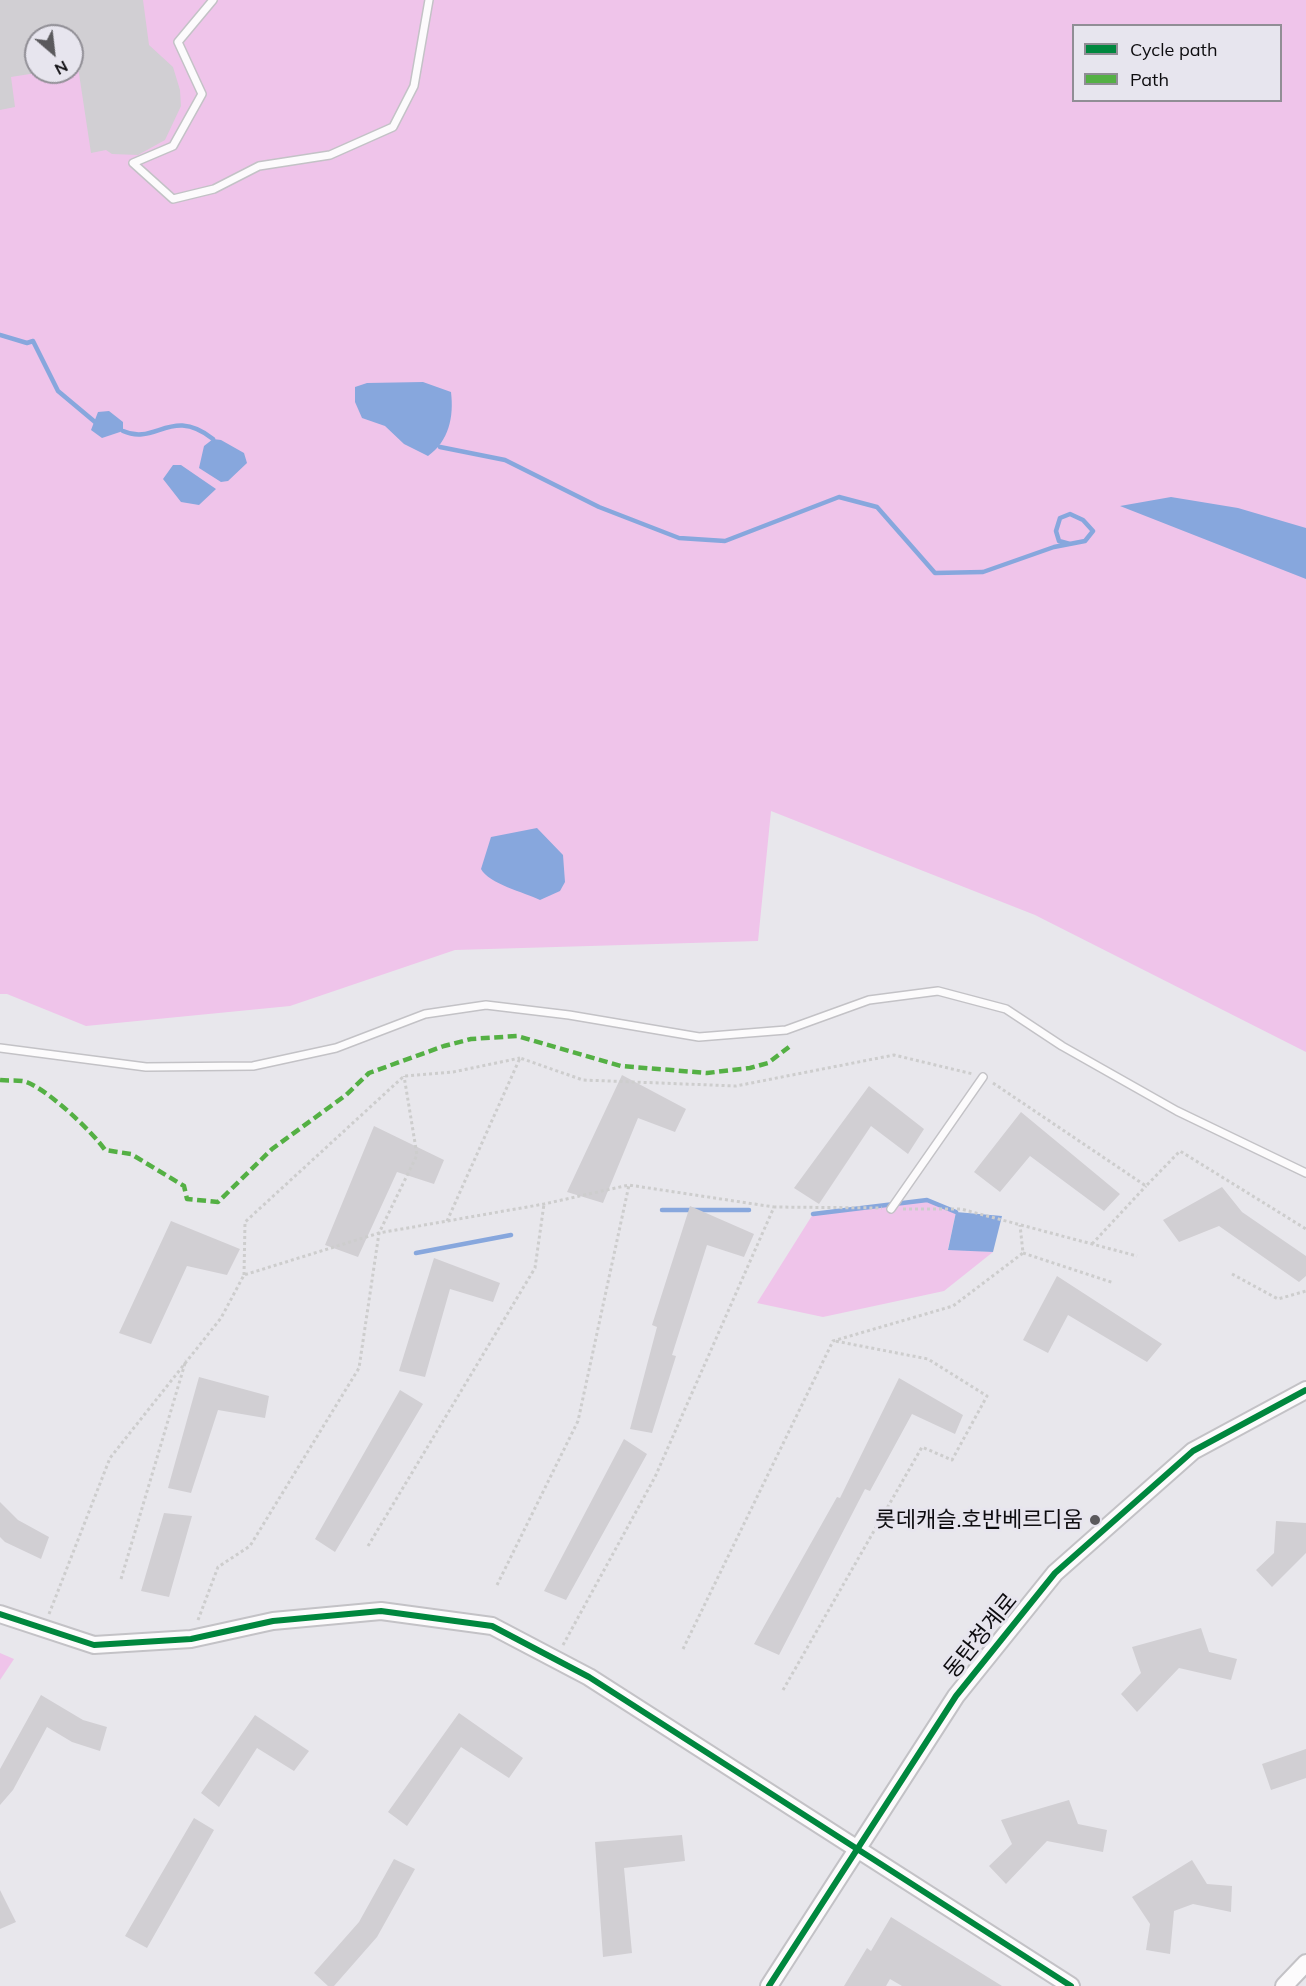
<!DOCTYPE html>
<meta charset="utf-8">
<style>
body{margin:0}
#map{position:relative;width:1306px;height:1986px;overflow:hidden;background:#e8e7ec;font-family:Mulish,sans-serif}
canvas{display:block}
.legend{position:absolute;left:1072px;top:24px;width:210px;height:78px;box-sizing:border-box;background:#e7e5ee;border:2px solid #908e95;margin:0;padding:8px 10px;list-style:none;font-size:18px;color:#0d0c0f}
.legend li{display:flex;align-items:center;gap:12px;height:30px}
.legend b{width:30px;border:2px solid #908e95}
.north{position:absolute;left:24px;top:24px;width:60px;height:60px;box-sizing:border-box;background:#e7e5ee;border:2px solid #908e95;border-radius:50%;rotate:152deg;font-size:16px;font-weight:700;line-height:24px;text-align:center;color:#0d0c0f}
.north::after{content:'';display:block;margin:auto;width:21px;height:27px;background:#5a595c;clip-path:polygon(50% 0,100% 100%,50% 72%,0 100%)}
</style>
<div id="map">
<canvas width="1306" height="1986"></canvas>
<ul class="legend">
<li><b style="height:8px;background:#00873e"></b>Cycle path</li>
<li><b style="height:8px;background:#54b044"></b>Path</li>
</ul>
<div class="north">N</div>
</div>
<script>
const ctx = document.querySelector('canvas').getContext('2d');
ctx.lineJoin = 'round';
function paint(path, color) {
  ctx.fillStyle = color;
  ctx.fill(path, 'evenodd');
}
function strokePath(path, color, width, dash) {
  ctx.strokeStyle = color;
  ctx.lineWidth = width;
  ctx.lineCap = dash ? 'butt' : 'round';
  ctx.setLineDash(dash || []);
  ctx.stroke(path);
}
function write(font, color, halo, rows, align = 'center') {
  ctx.font = font + ' Mulish,"Noto Sans KR",sans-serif';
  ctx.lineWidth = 6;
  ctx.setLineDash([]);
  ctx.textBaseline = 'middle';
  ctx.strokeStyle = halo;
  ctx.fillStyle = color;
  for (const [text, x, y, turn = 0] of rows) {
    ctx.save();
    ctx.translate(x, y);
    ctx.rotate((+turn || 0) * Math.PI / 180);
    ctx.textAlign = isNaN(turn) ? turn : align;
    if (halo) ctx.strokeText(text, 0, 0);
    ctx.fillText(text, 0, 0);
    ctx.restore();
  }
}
paint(new Path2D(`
 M0,0H1306V1052L1035,915L771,811L758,941L455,950L290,1006L86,1026L7,994H0ZM1074,26H1280V100H1074ZM36,36H72V72H36Z
 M927,1200L956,1212L948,1249L993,1252L944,1291L823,1317L757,1303L813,1214Z
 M0,1653L14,1659L0,1680Z`), '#efc4ea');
paint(new Path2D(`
 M423,382L451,392C454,417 449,441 428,456L404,444L385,426L362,418L355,402V387L367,383Z
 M109,411L123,422V431L102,438L91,430L98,412Z
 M213,439L221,440L244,453L247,463L228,481L221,482L199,468L204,446Z
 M173,465H181L216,489L199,505L181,502L163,479Z
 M1171,497L1238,508L1306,528V579L1120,506Z
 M537,828L563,855L565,882L560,891L540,900C524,892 489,884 481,869L491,837Z
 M956,1212L1002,1216L993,1252L948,1250Z`), '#87a7dd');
strokePath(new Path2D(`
 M0,335L27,343L33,341L58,391L95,422
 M123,431C156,446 171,406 213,439
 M440,447L505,460L599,507L679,538L725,541L839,497L877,507L935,573L983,572L1054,547L1085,541L1093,531L1083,520L1070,514L1060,518L1056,531L1059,541L1070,544
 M662,1210H749
 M813,1214L927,1200L956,1212
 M416,1253L511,1235`), '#87a7dd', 4.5);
paint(new Path2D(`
 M0,0H143L149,45L173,67L180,90L181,106L165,140L138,155L112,154L106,150L91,153L78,67L72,68V36H36V73L11,77L15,107L0,110Z
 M622,1075L686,1109L675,1132L638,1118L603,1203L567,1192Z
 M869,1086L924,1129L908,1154L871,1126L819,1204L794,1188Z
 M1021,1112L1120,1194L1104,1211L1030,1156L1000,1192L974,1172Z
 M374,1126L444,1160L434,1184L397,1172L358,1257L325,1245Z
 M1222,1187L1242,1212L1306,1256V1276L1299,1282L1219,1226L1179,1242L1163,1220Z
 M690,1206L754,1234L744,1257L707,1245L672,1355L676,1356L652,1433L630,1429L657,1327L652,1325Z
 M171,1221L240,1249L227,1275L187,1266L151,1344L119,1333Z
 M434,1258L500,1283L493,1302L450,1289L425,1377L399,1371Z
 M1057,1276L1162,1344L1147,1362L1068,1315L1048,1353L1023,1340Z
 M199,1377L269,1396L265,1418L218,1410L191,1493L168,1488Z
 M899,1378L963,1415L955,1434L912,1414L870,1491L865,1489L779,1655L754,1644L837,1497L840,1498Z
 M400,1390L423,1404L335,1552L315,1539Z
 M624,1439L647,1454L566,1600L544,1591Z
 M0,1502L18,1520L49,1537L41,1559L5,1542L0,1537Z
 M164,1513L192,1516L169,1597L141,1591Z
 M1276,1521L1306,1523V1553L1272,1587L1256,1570L1274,1553Z
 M1201,1628L1209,1652L1237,1659L1231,1680L1179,1668L1137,1712L1121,1694L1141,1673L1132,1647Z
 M41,1695L83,1720L107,1727L100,1751L72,1742L47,1727L13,1790L0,1805V1769Z
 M459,1713L523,1758L509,1778L461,1747L407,1826L388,1812Z
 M255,1715L309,1751L294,1771L257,1748L219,1807L201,1793Z
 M1306,1749V1778L1271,1790L1262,1764Z
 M1069,1800L1078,1824L1107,1830L1103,1852L1047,1841L1006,1884L989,1866L1012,1844L1001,1820Z
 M194,1818L214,1830L147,1948L125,1936Z
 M682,1835L685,1861L624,1868L632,1953L603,1957L595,1842Z
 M394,1859L415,1869L377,1937L334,1986H328L314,1973L359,1922Z
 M1192,1860L1207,1884L1232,1886L1231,1912L1193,1904L1174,1911L1170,1954L1146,1950L1150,1924L1132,1897Z
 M0,1890L16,1922L0,1929Z
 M891,1917L1002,1986H902L890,1979L886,1986H844L867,1948L871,1951Z`), '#d1cfd3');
const service = new Path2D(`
 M213,0L178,42L202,94L173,146L133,163L173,199L214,189L259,166L330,155L393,127L414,86L429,0
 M0,1048L146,1067L253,1066L336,1048L425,1014L486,1005L569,1015L699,1037L786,1030L869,1000L938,991L1006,1009L1062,1046L1177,1111L1306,1173
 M891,1209L983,1077`);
const tertiary = new Path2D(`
 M0,1614L94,1645L191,1639L273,1621L381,1611L492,1626L589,1677L1071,1986
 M769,1986L956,1696L1055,1573L1193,1451L1306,1390
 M1284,1986L1306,1963`);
strokePath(service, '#c3c2c6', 10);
strokePath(tertiary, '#c3c2c6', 20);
strokePath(new Path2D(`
 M993,1083L1146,1186L1180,1151L1306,1229
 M903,1209H961L1137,1256
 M447,1221L520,1058L583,1080L736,1086L894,1055L973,1074
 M1092,1244L1146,1186
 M1023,1253L1114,1283
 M1232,1274L1278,1299L1306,1291
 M244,1275L245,1222L404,1076L453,1072L520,1058
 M368,1546L535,1268L544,1204
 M121,1579L186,1360
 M497,1585L578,1421L629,1185
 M49,1614L110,1458L221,1318L244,1275L379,1233L544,1204L629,1185L774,1207
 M198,1620L218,1567L250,1546L359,1368L379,1233L417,1155L404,1076
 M563,1645L655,1477L774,1207L882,1208
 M683,1649L833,1341L953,1306L1023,1253L1020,1225
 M783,1690L922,1447L952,1460L987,1396L928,1359L835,1341`), '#cdcdcd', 3, [3, 3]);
strokePath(service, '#fcfbfc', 7);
strokePath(tertiary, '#fcfbfc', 16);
strokePath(new Path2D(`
 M0,1080C8,1081 16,1080 23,1081C43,1085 93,1132 105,1150L131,1154L184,1186L187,1199L218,1202L272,1149L346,1095L369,1073L444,1046L471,1039L517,1036L621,1066L707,1073L750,1068L768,1063L789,1047`), '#54b044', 4.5, [9, 4.5]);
strokePath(new Path2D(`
 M0,1614L94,1645L191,1639L273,1621L381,1611L492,1626L589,1677L1071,1986
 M769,1986L956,1696L1055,1573L1193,1451L1306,1390`), '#00873e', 6);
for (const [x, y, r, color] of [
 [1095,1520,6,"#5a595c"]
]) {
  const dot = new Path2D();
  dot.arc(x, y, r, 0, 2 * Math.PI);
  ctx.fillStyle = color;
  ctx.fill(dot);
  strokePath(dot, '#e7e5ee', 2);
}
write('22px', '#0d0c0f', '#e7e5ee', [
 ["롯데캐슬.호반베르디움",1083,1520]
], 'right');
write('22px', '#0d0c0f', '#e7e5ee', [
 ["동탄청계로",981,1636,-51]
]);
</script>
